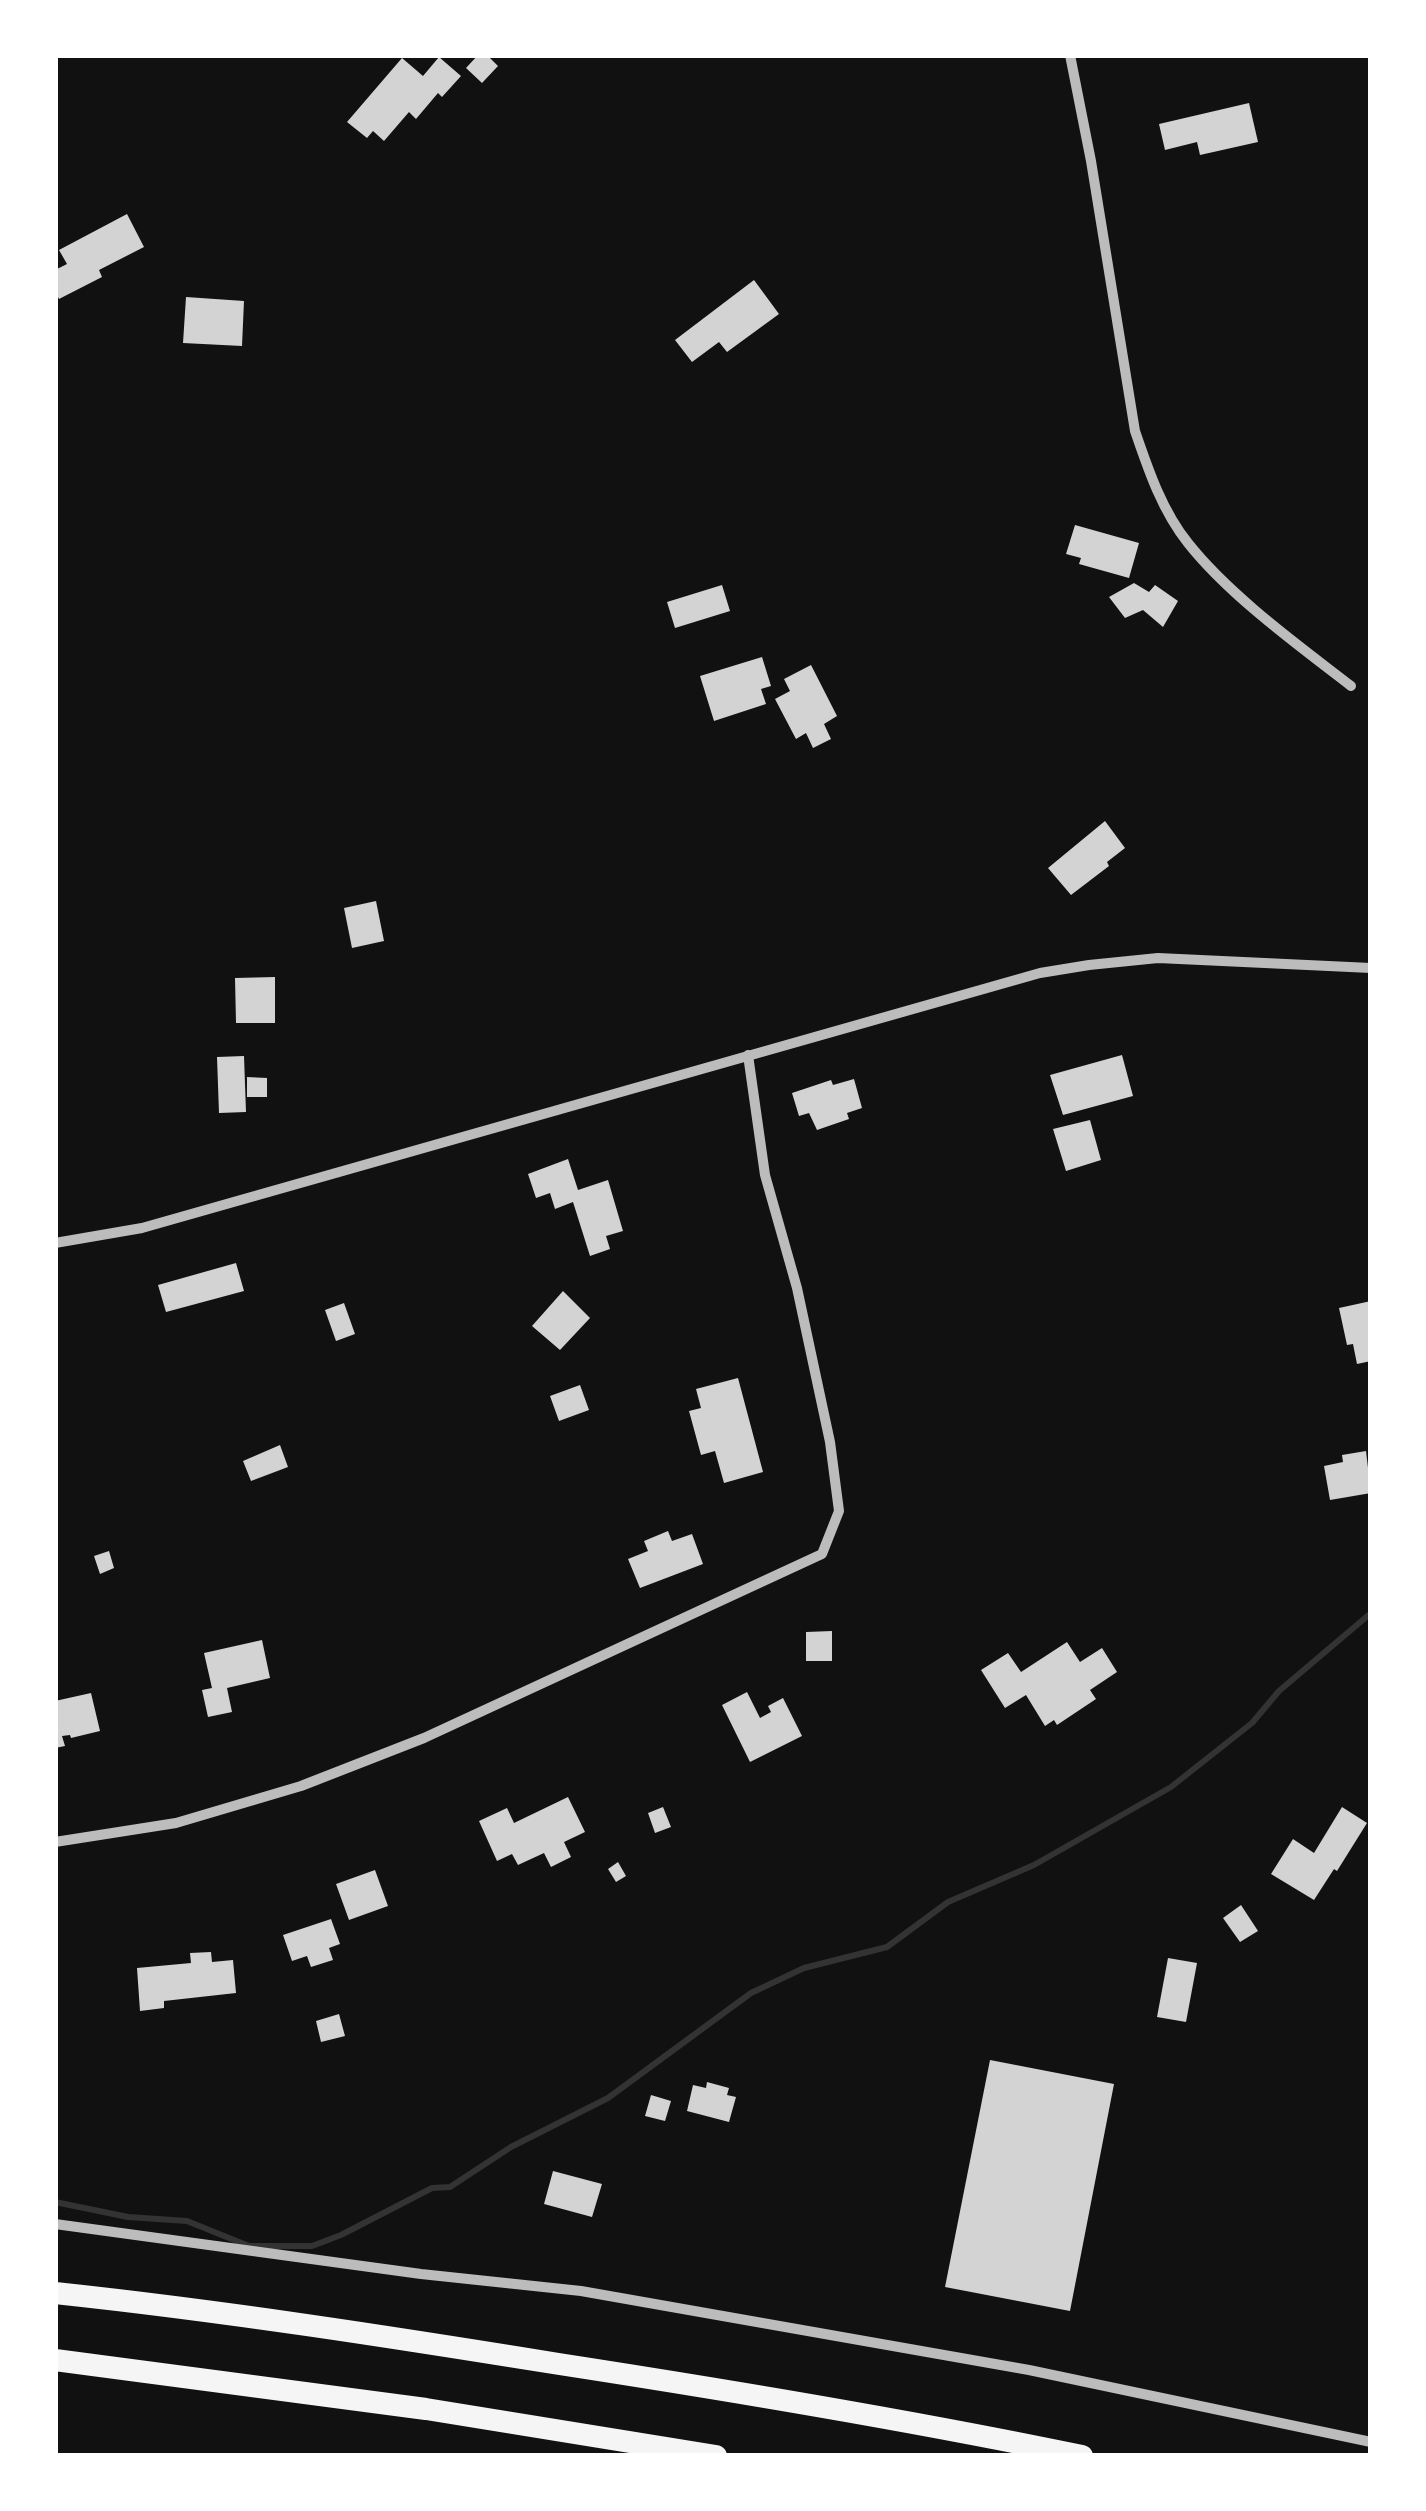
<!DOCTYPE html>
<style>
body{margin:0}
#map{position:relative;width:1426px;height:2511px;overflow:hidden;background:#111;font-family:Jost,sans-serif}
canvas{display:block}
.frame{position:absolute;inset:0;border:58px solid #fff;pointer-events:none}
</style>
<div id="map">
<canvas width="1426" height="2511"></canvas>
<div class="frame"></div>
</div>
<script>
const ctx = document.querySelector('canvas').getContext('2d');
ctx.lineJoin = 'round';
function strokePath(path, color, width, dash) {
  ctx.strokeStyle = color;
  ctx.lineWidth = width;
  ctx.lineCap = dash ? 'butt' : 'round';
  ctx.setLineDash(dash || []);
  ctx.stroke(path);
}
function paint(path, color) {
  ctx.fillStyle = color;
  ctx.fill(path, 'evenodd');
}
strokePath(new Path2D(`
 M55,2202L128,2217L187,2221L249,2246H312L341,2235L432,2188L450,2187L511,2147L608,2098L751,1993L804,1968L887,1947L948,1902L1034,1865L1171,1787L1252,1723L1279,1691L1371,1613`), '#333', 6);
paint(new Path2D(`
 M478,55H487L498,66L482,83L466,68Z
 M439,57L461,76L442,97L438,93L416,119L409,112L384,141L373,131L367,138L347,122L402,58L423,76Z
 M1249,103L1258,142L1200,155L1197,142L1165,150L1159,124Z
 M127,214L144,247L99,270L102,277L59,299L55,291V270L67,264L59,250Z
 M754,280L779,314L727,352L719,342L692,362L675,340Z
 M186,297L244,301L242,346L183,343Z
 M1075,525L1139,543L1129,578L1079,564L1081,558L1066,554Z
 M1134,583L1149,592L1155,585L1178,601L1163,627L1143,610L1125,618L1109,597Z
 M722,585L730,611L675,628L667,602Z
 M762,657L771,686L761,689L766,704L714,721L700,676Z
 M811,665L837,716L824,724L831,739L813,748L806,733L796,739L775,699L790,691L784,679Z
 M1105,821L1125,848L1107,862L1109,866L1071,895L1048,868Z
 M376,901L384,941L352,948L344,908Z
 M275,977V1023H236L235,978Z
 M1122,1055L1133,1096L1063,1115L1050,1075Z
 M244,1056L246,1112L219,1113L217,1057Z
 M247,1077L267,1078V1097H247Z
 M854,1079L862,1108L847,1113L849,1119L817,1130L809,1113L799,1116L792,1093L831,1080L833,1085Z
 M1090,1120L1101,1160L1066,1171L1053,1129Z
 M568,1159L578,1190L608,1180L623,1231L606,1236L610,1249L590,1256L573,1202L555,1209L550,1193L536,1198L528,1174Z
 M236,1263L244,1291L166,1312L158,1285Z
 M563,1291L590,1318L560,1350L532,1326Z
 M1371,1301V1361L1357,1364L1353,1344L1347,1345L1339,1308Z
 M344,1303L355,1334L336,1341L325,1310Z
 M738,1378L763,1472L724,1483L715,1451L701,1455L689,1411L701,1408L696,1389Z
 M580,1385L589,1410L559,1421L550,1396Z
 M280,1445L288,1467L251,1481L243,1461Z
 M1366,1451L1371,1493L1330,1500L1324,1466L1343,1462L1342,1455Z
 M668,1531L672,1541L692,1534L703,1564L640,1588L628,1559L648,1551L644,1541Z
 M109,1551L114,1568L100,1574L94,1556Z
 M832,1631V1661H806V1632Z
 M262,1640L270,1678L227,1688L232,1712L208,1717L202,1690L212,1688L204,1653Z
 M1067,1642L1080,1662L1102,1648L1117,1672L1090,1690L1096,1699L1057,1725L1054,1720L1045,1726L1026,1695L1005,1708L981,1670L1008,1653L1021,1672Z
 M747,1692L760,1718L771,1712L768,1706L783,1698L802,1736L750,1762L722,1705Z
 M91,1693L100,1731L71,1738L70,1735L62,1736L65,1746L55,1748V1701Z
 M568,1797L585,1832L564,1842L571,1857L551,1867L544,1853L518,1865L512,1854L497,1861L479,1821L507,1808L514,1823Z
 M663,1807L671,1827L655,1833L648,1813Z
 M1342,1807L1367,1823L1337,1871L1334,1869L1314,1900L1271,1874L1293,1839L1314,1853Z
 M618,1862L626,1876L616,1882L608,1869Z
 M375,1870L388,1906L349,1920L336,1884Z
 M1241,1905L1258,1931L1240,1942L1223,1918Z
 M331,1919L340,1944L329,1948L333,1960L311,1967L307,1956L292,1961L283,1935Z
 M211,1952L212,1962L233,1960L236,1993L164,2001V2008L140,2011L137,1968L191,1963L190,1953Z
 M1168,1958L1197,1963L1186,2022L1157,2017Z
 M339,2014L345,2036L321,2042L316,2021Z
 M990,2060L1114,2084L1070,2311L945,2287Z
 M707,2082L729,2088L727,2095L736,2097L729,2122L687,2111L693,2085L706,2088Z
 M651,2095L671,2101L665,2121L645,2116Z
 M553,2171L602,2184L592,2217L544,2204Z`), '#d3d3d3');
strokePath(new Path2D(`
 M1070,55L1091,161L1135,431C1148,469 1162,511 1188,543C1229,595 1298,645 1351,686
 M55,1243L142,1228L1040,973L1089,965L1158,958L1371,968
 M55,1842L176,1823L301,1786L424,1738L822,1554L839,1511L830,1442L797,1288L765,1175L748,1055
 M55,2224L421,2274L581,2291L1029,2370L1371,2442`), '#bcbcbc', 10);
strokePath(new Path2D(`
 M55,2293C224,2311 391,2337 559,2364C734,2391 909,2420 1082,2456
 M55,2360L426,2409L716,2456`), '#f5f5f5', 22);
</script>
